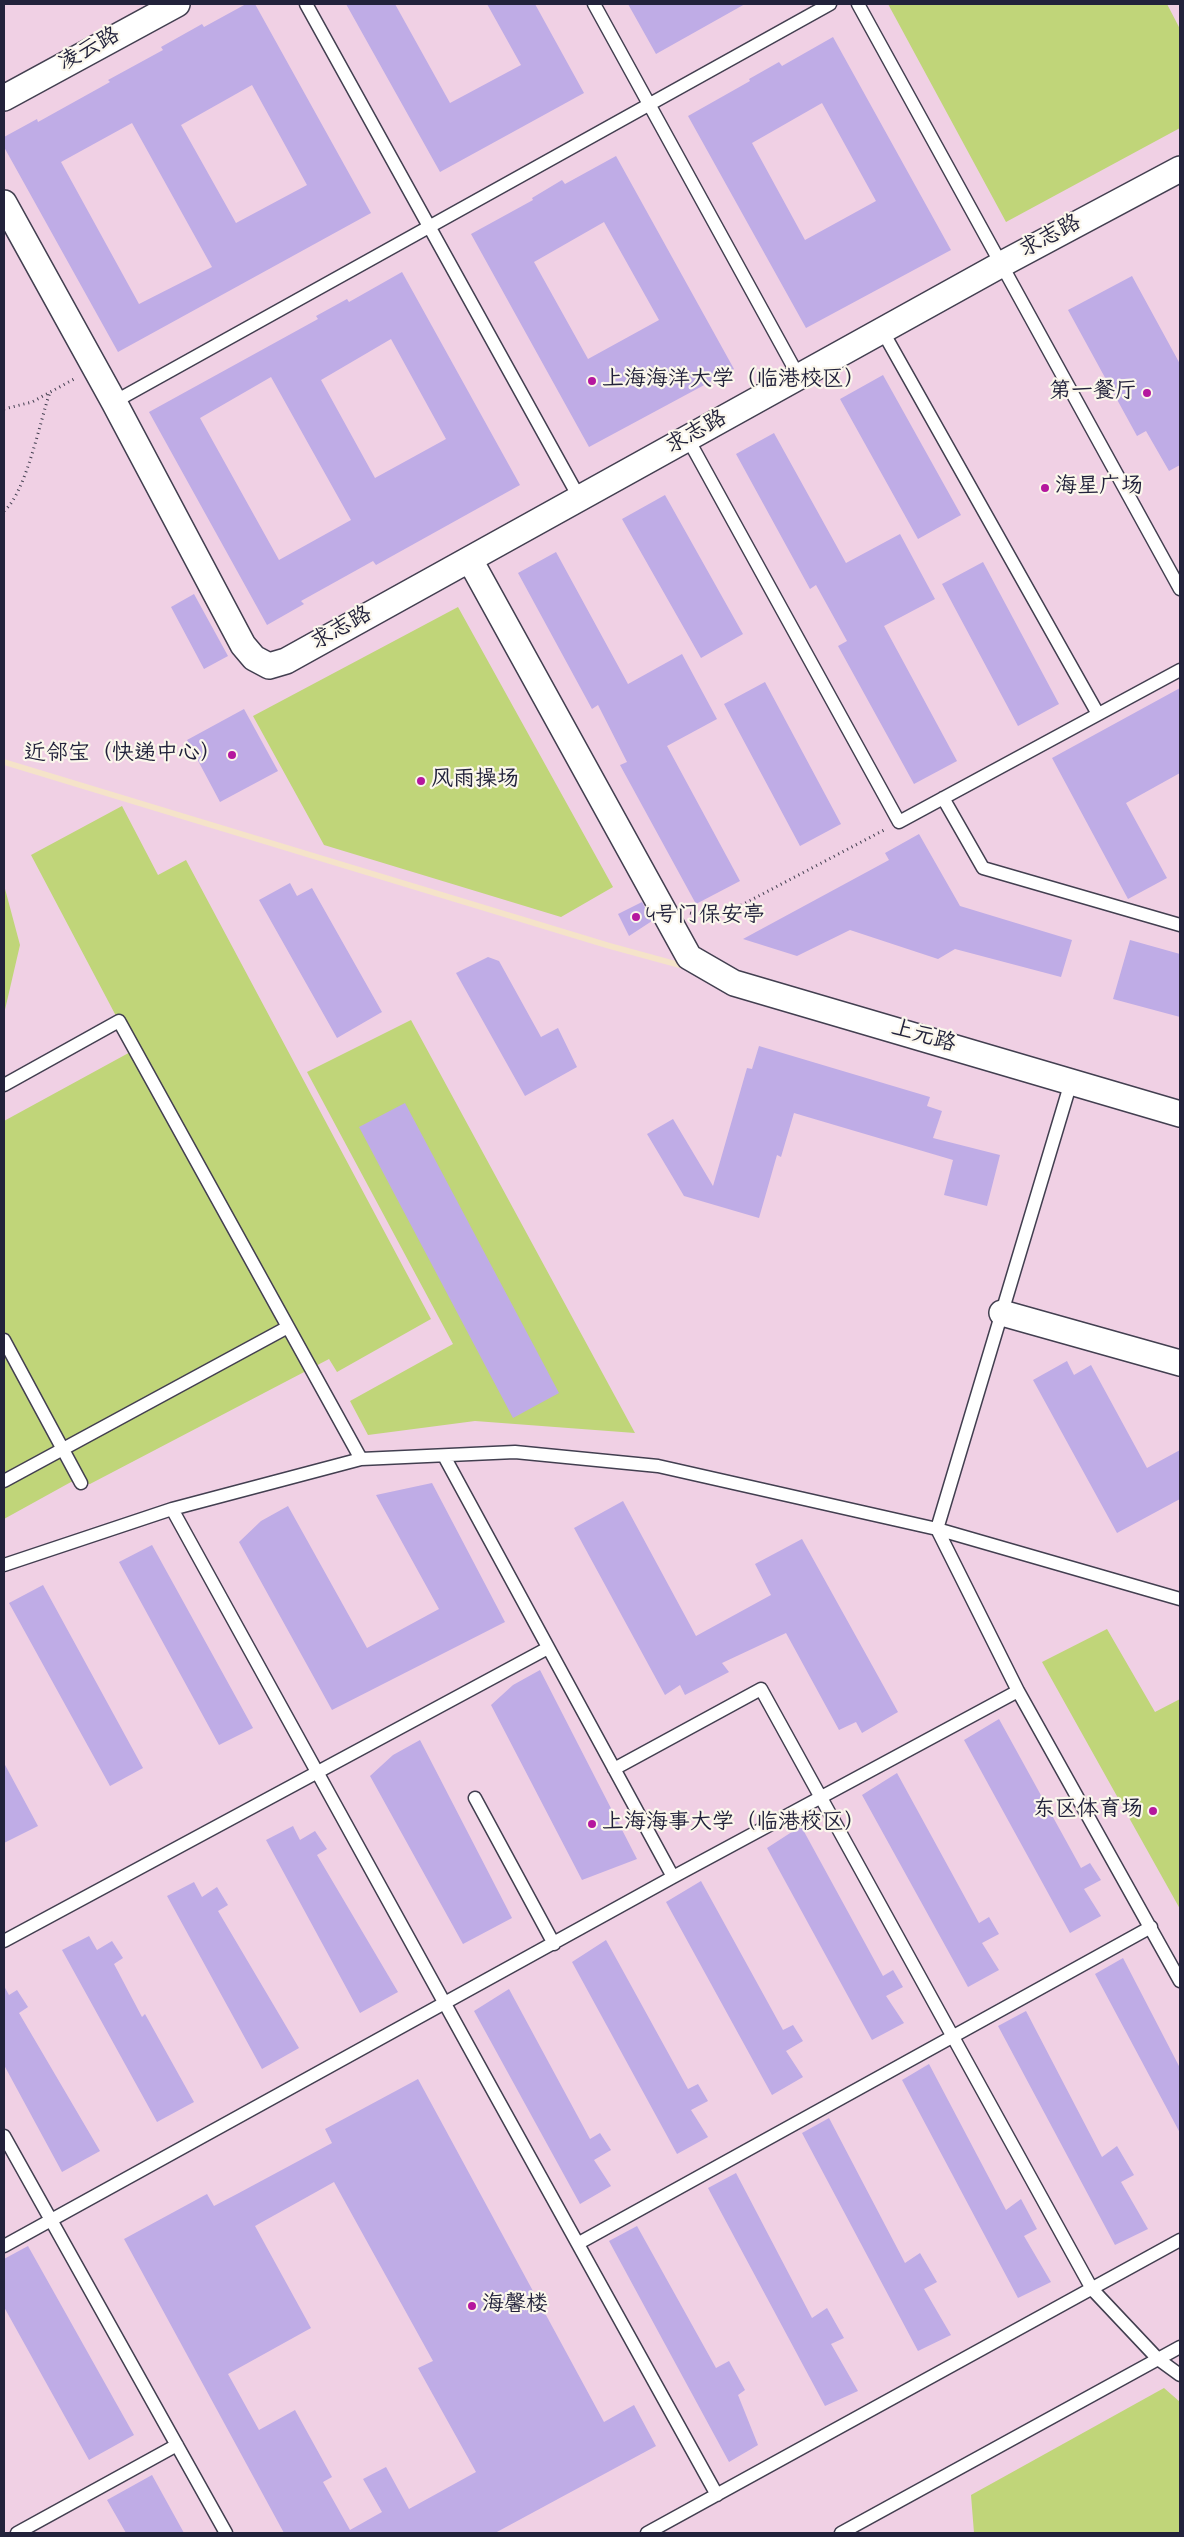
<!DOCTYPE html>
<meta charset="utf-8">
<style>
body{margin:0}
#map{position:relative;width:1184px;height:2537px;overflow:hidden;background:#f5e3c9;font-family:"Indie Flower",sans-serif}
canvas{display:block}
.frame{position:absolute;inset:0;border:5px solid #22223b;pointer-events:none}
</style>
<div id="map">
<canvas width="1184" height="2537"></canvas>
<div class="frame"></div>
</div>
<script>
const ctx = document.querySelector('canvas').getContext('2d');
ctx.lineJoin = 'round';
function paint(path, color) {
  ctx.fillStyle = color;
  ctx.fill(path, 'evenodd');
}
function strokePath(path, color, width, dash) {
  ctx.strokeStyle = color;
  ctx.lineWidth = width;
  ctx.lineCap = dash ? 'butt' : 'round';
  ctx.setLineDash(dash || []);
  ctx.stroke(path);
}
function write(font, color, halo, rows, align = 'center') {
  ctx.font = font + ' "Indie Flower","LXGW WenKai TC",sans-serif';
  ctx.lineWidth = 4.5;
  ctx.setLineDash([]);
  ctx.textBaseline = 'middle';
  ctx.strokeStyle = halo;
  ctx.fillStyle = color;
  for (const [text, x, y, turn = 0] of rows) {
    ctx.save();
    ctx.translate(x, y);
    ctx.rotate((+turn || 0) * Math.PI / 180);
    ctx.textAlign = isNaN(turn) ? turn : align;
    if (halo) ctx.strokeText(text, 0, 0);
    ctx.fillText(text, 0, 0);
    ctx.restore();
  }
}
paint(new Path2D(`
 M4,4H1180V1108L738,978L610,943L4,759Z
 M4,765L606,948L734,983L1180,1114V2533H4Z`), '#f0d0e4');
paint(new Path2D(`
 M888,4H1167L1180,29V128L1006,222Z
 M458,607L613,887L561,917L324,845L253,716Z
 M122,806L158,875L186,860L431,1319L337,1372L329,1359L90,1484L71,1482L4,1519V1121L134,1050L31,855Z
 M4,885L20,945L4,1014Z
 M411,1020L635,1433L475,1421L368,1435L350,1401L453,1344L307,1072Z
 M1107,1629L1155,1712L1180,1699V1909L1042,1662Z
 M1164,2388L1180,2402V2533H974L971,2495Z`), '#c0d579');
paint(new Path2D(`
 M246,4H255L371,213L118,352L4,147V137L37,119L38,122L110,82L108,80L163,50L161,47L202,24L204,27ZM252,85L307,185L236,223L181,125ZM132,123L212,267L139,304L61,162Z
 M346,4H395L450,103L521,65L487,4H535L584,93L440,172Z
 M628,4H745L656,54Z
 M833,37L951,250L806,328L688,116L750,81L749,79L779,62L782,66ZM822,103L876,201L805,240L752,143Z
 M616,156L734,369L589,447L471,234L533,200L532,198L562,180L565,184ZM604,222L659,320L588,359L534,262Z
 M402,272L520,485L376,565L373,561L301,601L304,604L267,625L149,412L318,319L316,316L347,299L349,302ZM391,339L446,439L375,478L321,380ZM271,377L351,520L279,560L200,418Z
 M1132,276L1180,364V465L1169,471L1146,431L1137,436L1068,310Z
 M883,375L961,515L918,539L840,399Z
 M774,433L846,563L900,534L935,599L884,626L957,761L914,784L838,646L847,641L816,585L810,589L736,454Z
 M665,495L743,634L701,658L622,519Z
 M556,552L628,684L682,654L717,719L667,746L740,881L696,904L620,765L627,762L598,705L592,709L518,573Z
 M983,562L1059,704L1018,726L942,584Z
 M194,594L228,656L204,669L171,607Z
 M765,682L841,824L800,846L724,704Z
 M1180,688V773L1126,803L1167,878L1128,899L1052,758Z
 M244,709L278,771L220,802L187,740Z
 M919,834L960,906L1072,940L1061,977L955,949L938,959L850,930L797,956L743,939L889,860L885,853Z
 M290,883L297,896L312,888L382,1012L337,1038L259,900Z
 M642,902L652,921L629,936L618,914Z
 M1130,940L1180,954V1017L1113,999Z
 M488,957L499,961L541,1037L558,1028L577,1067L525,1096L456,973Z
 M759,1046L930,1097L927,1106L942,1111L933,1138L1000,1155L987,1206L944,1195L953,1160L794,1113L781,1157L777,1155L759,1218L684,1196L647,1134L673,1119L713,1186L747,1068L752,1069Z
 M405,1103L559,1393L513,1418L359,1127Z
 M1067,1361L1074,1375L1091,1365L1147,1468L1180,1450V1499L1117,1533L1033,1380Z
 M432,1483L505,1622L332,1710L239,1542L261,1521L288,1506L367,1648L439,1609L376,1495Z
 M623,1501L696,1636L771,1595L755,1564L802,1539L898,1712L862,1733L856,1722L839,1730L786,1633L722,1663L729,1672L685,1695L680,1685L665,1695L574,1528Z
 M152,1545L253,1728L219,1745L119,1562Z
 M43,1585L143,1768L110,1786L9,1603Z
 M540,1670L637,1859L582,1880L491,1705L513,1685Z
 M999,1719L1081,1868L1090,1863L1101,1880L1084,1889L1101,1916L1070,1933L964,1740Z
 M420,1740L512,1918L463,1944L370,1776L393,1755Z
 M4,1763L38,1826L4,1843Z
 M897,1773L979,1923L989,1917L999,1934L982,1943L999,1970L968,1987L862,1795Z
 M293,1826L300,1840L315,1831L327,1849L317,1855L398,1992L360,2013L266,1840Z
 M801,1826L883,1976L893,1970L903,1987L886,1996L904,2023L872,2040L767,1848Z
 M701,1881L783,2030L793,2025L803,2041L786,2051L803,2077L772,2095L666,1902Z
 M194,1882L202,1897L217,1887L228,1905L218,1911L299,2048L262,2069L167,1896Z
 M89,1936L97,1950L112,1941L123,1958L114,1964L142,2017L145,2014L194,2102L157,2122L62,1950Z
 M606,1940L688,2089L698,2084L708,2101L691,2110L708,2137L677,2154L572,1962Z
 M1123,1958L1180,2068V2133L1095,1974Z
 M4,1986L9,1995L17,1990L28,2007L19,2013L100,2151L62,2172L4,2065Z
 M509,1989L590,2139L600,2133L611,2150L594,2160L611,2186L580,2204L474,2011Z
 M1026,2011L1102,2157L1117,2146L1134,2175L1121,2182L1148,2229L1115,2245L998,2026Z
 M929,2064L1006,2210L1021,2199L1037,2229L1024,2236L1051,2282L1018,2298L902,2080Z
 M418,2079L604,2422L634,2405L656,2446L495,2533H284L124,2239L207,2194L214,2206L237,2194L332,2143L325,2129ZM334,2182L433,2361L418,2368L476,2472L409,2509L386,2467L363,2479L382,2512L350,2530L323,2482L332,2477L295,2410L259,2430L228,2374L311,2328L255,2226Z
 M829,2118L905,2263L920,2253L937,2282L924,2289L951,2335L918,2351L802,2133Z
 M736,2173L812,2318L827,2308L844,2338L831,2344L858,2391L825,2406L708,2188Z
 M637,2226L716,2368L729,2361L745,2390L738,2395L758,2445L729,2462L609,2241Z
 M28,2246L134,2435L89,2460L4,2307V2259Z
 M152,2475L184,2533H126L107,2500Z`), '#bface6');
const lane = new Path2D(`
 M306,4L580,499
 M594,4L799,377
 M858,4L1180,589
 M883,332L1098,714
 M114,402L830,4
 M688,439L899,822L1180,670
 M943,798L983,868L1180,925
 M1071,1082L937,1529L1180,1599
 M4,1085L119,1021L361,1459
 M4,1340L81,1483
 M444,1456L673,1877
 M4,1481L288,1327
 M172,1509C351,1839 536,2166 717,2495
 M4,1565L172,1509L361,1459L515,1452L658,1466L937,1529L1018,1691L1180,1981
 M614,1769L761,1689L1092,2289L1158,2359L1180,2375
 M475,1798L554,1944
 M4,1941L548,1648
 M4,2136L226,2533
 M579,2243L1151,1927
 M4,2246L673,1877L1018,1691
 M17,2533L177,2445
 M647,2533L1180,2240
 M841,2533L1180,2347`);
const street = new Path2D(`
 M4,98L177,4
 M4,203L114,402L243,645L254,658L269,666L286,661L1002,264L1180,169
 M470,560L689,957L734,983L1180,1114
 M1002,1313L1180,1363`);
strokePath(lane, '#423f50', 15);
strokePath(street, '#423f50', 28);
strokePath(new Path2D(`
 M4,409L32,402L76,378
 M4,511C26,493 40,421 50,392
 M690,913L715,919L886,829`), '#423f50', 3, [1, 4]);
strokePath(lane, '#fff', 12);
strokePath(street, '#fff', 25);
for (const [x, y, r, color] of [
 [592,381,5,"#b5179e"],
 [1147,393,5,"#b5179e"],
 [1045,488,5,"#b5179e"],
 [232,755,5,"#b5179e"],
 [421,781,5,"#b5179e"],
 [636,917,5,"#b5179e"],
 [1153,1811,5,"#b5179e"],
 [592,1824,5,"#b5179e"],
 [472,2306,5,"#b5179e"]
]) {
  const dot = new Path2D();
  dot.arc(x, y, r, 0, 2 * Math.PI);
  ctx.fillStyle = color;
  ctx.fill(dot);
  strokePath(dot, '#fbf7ec', 2);
}
write('22px', '#22223b', '#fbf7ec', [
 ["凌云路",90,51,-29],
 ["求志路",1051,238,-28],
 ["求志路",697,434,-29],
 ["求志路",342,630,-29],
 ["上元路",923,1038,16]
]);
write('22px', '#22223b', '#fbf7ec', [
 ["上海海洋大学（临港校区）",602,381],
 ["第一餐厅",1137,393,"right"],
 ["海星广场",1055,488],
 ["近邻宝（快递中心）",222,755,"right"],
 ["风雨操场",431,781],
 ["4号门保安亭",646,917],
 ["东区体育场",1143,1811,"right"],
 ["上海海事大学（临港校区）",602,1824],
 ["海馨楼",482,2306]
], 'left');
</script>
